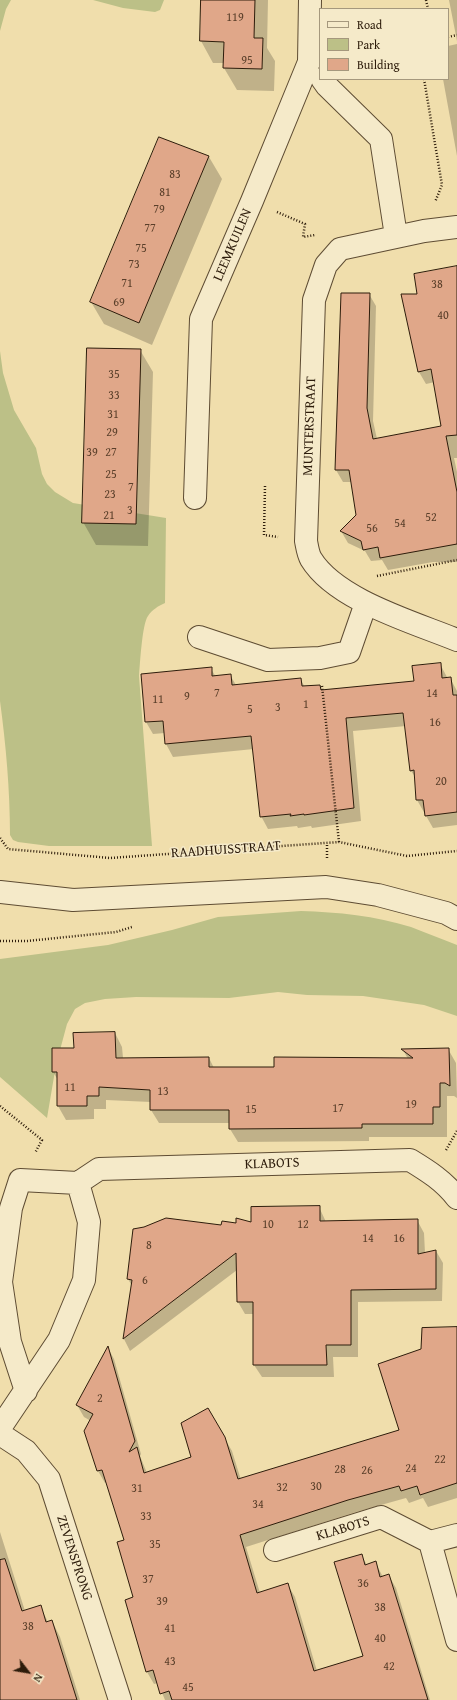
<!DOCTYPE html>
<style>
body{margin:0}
#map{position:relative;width:457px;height:1700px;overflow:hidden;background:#f0deac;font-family:"Gentium Book Plus",serif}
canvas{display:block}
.legend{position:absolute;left:319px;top:8px;width:130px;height:72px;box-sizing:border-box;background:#f5eac9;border:1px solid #a5987d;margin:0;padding:5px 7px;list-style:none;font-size:12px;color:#2d1c0b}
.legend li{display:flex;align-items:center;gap:8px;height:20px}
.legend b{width:20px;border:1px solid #a5987d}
.north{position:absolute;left:8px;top:1652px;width:40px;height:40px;-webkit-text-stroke:3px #f5eac9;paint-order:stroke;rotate:121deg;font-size:11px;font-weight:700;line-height:16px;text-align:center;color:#2d1c0b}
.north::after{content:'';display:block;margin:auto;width:14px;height:18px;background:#2d1c0b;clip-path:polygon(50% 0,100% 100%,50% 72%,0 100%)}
</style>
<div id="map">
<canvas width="457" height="1700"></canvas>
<ul class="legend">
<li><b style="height:5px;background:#f5eac9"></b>Road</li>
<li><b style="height:11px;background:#bcc087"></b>Park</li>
<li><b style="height:11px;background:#e0a789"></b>Building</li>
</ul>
<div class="north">N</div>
</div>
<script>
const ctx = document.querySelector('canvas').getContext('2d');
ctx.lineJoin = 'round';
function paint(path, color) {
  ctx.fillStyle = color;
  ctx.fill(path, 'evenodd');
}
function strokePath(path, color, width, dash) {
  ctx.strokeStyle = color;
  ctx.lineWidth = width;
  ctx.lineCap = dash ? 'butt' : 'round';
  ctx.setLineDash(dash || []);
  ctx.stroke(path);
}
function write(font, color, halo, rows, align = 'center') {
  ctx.font = font + ' "Gentium Book Plus",serif';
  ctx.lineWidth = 3;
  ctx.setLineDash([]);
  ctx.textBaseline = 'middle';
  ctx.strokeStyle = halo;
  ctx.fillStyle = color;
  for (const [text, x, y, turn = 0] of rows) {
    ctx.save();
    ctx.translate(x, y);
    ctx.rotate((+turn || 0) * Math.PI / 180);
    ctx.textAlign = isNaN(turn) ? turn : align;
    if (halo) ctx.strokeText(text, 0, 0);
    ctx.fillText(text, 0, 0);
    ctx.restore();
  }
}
paint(new Path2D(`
 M0,0H11L6,9L0,31Z
 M93,0H164L160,10L155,12L123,8Z
 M0,351L3,373L14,410L36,448L42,474L47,484L55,492L73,503L166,518L165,603C158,606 152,610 148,616C142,624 140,665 139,676L152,846H49L18,842L13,840L10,835C10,790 6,746 0,701Z
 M301,911C338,912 375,916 411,927C426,933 442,939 457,945V1016L424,1005L363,996L307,995L278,992L229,998L136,997L105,999L85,1003L75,1009L67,1024L56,1065L47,1118L0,1077V959L108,945L172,930L218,917Z`), '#bcc087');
paint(new Path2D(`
 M202,0H268L267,48L275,61L274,91L237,90L224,68V63H213L201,41Z
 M449,0H457V41Z
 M457,44V156L443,79H448V46Z
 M160,138L209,157L222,179L152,345L104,324L91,302Z
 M457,267V458H454L457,472V562H433L388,570L382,560L371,561L365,551L348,543L341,531L357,515L352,482H343L336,470L369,294L376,306L373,421L377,439L443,427L435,382L426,384L419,372L402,295H418Z
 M140,350L153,372L148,546L96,545L83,522Z
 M440,664L448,679L450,678L457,691V825L433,828L417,800L416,778L411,771L406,726L353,731L361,821L312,828L311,826L298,828L297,826L268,829L261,816L254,749L173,757L166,744L165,733L153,734L146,722L142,675L211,669L216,677L230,675L236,685L300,679L305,687L320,686L322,691L415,682Z
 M115,1033L122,1047L123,1058H209L214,1068H275L408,1059L403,1050L448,1049L456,1063L457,1098L454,1096H447V1137H369V1141L238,1142L230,1129V1123H159L151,1110V1102L106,1100V1109H94V1119L66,1120L58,1106V1080L53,1072L75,1049Z
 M319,1207L326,1222L417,1220L424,1233L425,1253L436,1251L443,1263L442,1301L358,1302V1357H333L334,1377H262L254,1365V1314H245L238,1302L237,1270L130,1351L124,1339L132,1286L128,1279L222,1226L252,1223Z
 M457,1328V1498L428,1507L423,1498L409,1503L406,1498L356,1512L246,1547L260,1593L288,1585L295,1597L317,1671L365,1657L361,1555L367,1565L375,1562L383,1577L389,1576L396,1588L430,1700H165L158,1683L154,1684L147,1672L126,1600L135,1598L125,1540L107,1482L105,1483L98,1471L85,1431L91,1421L84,1417L77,1405L108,1348L114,1359L141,1454L140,1456L147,1473L193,1458L208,1410L232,1451L241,1480L400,1430L422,1350Z
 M0,1532L25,1611L40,1606L48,1622L52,1621L60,1637L80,1700H0Z`), '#0003');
const building = new Path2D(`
 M201,0H255L254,38H263L262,69L223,68L224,42L200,41Z
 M159,137L209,156L139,323L90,302Z
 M457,266V435L446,436L457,492V544L380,558L378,547L363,550L361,541L340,531L356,515L349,470H335L341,293H370L367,408L373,439L441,426L431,369L418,372L401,294H417L414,274Z
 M87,348L141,349L136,524L82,523Z
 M441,663L442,678L451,677L453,695H457V812L425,816L423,800H416L414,770L410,771L403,713L346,718L354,808L304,815V814L290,816L291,814L260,817L251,736L165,744L163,721L145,722L141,674L212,667V676L231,674L232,685L301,678L302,686L320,685L321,690L414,681L412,666Z
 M115,1032L116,1058L209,1057V1067H274V1057L413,1058L401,1049L449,1048L450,1086L445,1083H440V1107H433V1124H362V1128L229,1129V1110H150V1090L99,1087V1096H87V1106H57V1072H52V1048H74L73,1033Z
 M320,1206V1221L418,1219V1254L436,1250V1289L351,1290V1345H326L327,1365H253V1302H237L236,1253L123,1339L132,1280L127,1279L133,1229L144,1227L166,1218L221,1225L222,1221L236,1223V1218L251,1222V1207Z
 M457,1327V1483L420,1495L417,1486L401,1491L399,1486L348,1500L240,1535L257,1593L288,1583L314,1671L363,1656L334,1562L362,1554L365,1565L376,1561L380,1577L389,1574L428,1700H172L169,1691L160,1694L153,1670L146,1672L125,1600L133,1597L117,1542L124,1540L102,1470L97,1471L84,1431L93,1414L76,1405L108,1346L135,1441L129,1452L137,1447L144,1473L191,1457L181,1423L208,1408L225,1437L238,1479L399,1430L378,1364L421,1349L422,1328Z
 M5,1559L22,1611L41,1605L46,1622L52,1620L77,1700H0V1560Z`);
paint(building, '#e0a789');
strokePath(building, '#2d1c0b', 1);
const minor = new Path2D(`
 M322,79L327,86L381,139L396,236
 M457,227L424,231L340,249L326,265L314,300L306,541C307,546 308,554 311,559C336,600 413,622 457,640
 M195,498L201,319L252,201L309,62L310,0
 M199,637L268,660L320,658L349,652L366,603
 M0,892L73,900L326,887L378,895L446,913L457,919
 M26,1391L10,1342L1,1282L11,1208L20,1180L78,1183L99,1169L410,1160C428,1171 444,1181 457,1198
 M0,1428L59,1340L84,1280L89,1222L78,1183
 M0,1434L26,1451L49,1479L120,1700
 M430,1542L457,1640
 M275,1550L381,1517L430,1542L457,1535`);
strokePath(minor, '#5e4c33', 24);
strokePath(new Path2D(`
 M426,0L428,9
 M448,37L457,35
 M424,79L442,185L435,202
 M277,212L305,224L303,237L315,235
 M265,486L264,535L278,537
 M377,576L457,560
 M322,686L339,842
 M0,838L8,849L110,858L339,842L407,856L457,851
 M327,858V843
 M0,941H27L116,932L132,927
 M0,1106L42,1140L35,1153
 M446,1150L457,1131`), '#2d1c0b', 2.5, [1, 2]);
strokePath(minor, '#f5eac9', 22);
write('12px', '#5a3f2a', null, [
 ["119",235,18],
 ["95",247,61],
 ["83",175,175],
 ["81",165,193],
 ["79",159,210],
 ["77",150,229],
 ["75",141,249],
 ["73",134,265],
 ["71",127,284],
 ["38",437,285],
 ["69",119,303],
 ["40",443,316],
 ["35",114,375],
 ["33",114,396],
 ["31",113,415],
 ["29",112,433],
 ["39",92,453],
 ["27",111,453],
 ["25",111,475],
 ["7",131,488],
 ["23",110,495],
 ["3",130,511],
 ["21",109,516],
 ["52",431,518],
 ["54",400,524],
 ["56",372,529],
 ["7",217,694],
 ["14",432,694],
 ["9",187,697],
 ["11",158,700],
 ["1",306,705],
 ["3",278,708],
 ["5",250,710],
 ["16",435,723],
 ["20",441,782],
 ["11",70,1088],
 ["13",163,1092],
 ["19",411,1105],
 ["17",338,1109],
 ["15",251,1110],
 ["10",268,1225],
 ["12",303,1225],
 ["14",368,1239],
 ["16",399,1239],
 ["8",149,1246],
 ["6",145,1281],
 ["2",100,1399],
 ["22",440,1460],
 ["24",411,1469],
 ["28",340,1470],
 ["26",367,1471],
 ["30",316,1487],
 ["32",282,1488],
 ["31",137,1489],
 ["34",258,1505],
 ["33",146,1517],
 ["35",155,1545],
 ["37",148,1580],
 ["36",363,1584],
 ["39",162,1602],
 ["38",380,1608],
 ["38",28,1627],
 ["41",170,1629],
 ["40",380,1639],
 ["43",170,1662],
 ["42",389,1667],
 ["45",188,1688]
]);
write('14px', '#2d1c0b', '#f5eac9', [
 ["LEEMKUILEN",233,245,-67],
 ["MUNTERSTRAAT",310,426,-88],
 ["RAADHUISSTRAAT",226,850,-4],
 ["KLABOTS",272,1164,-2],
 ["KLABOTS",343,1529,-17],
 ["ZEVENSPRONG",74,1558,72]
]);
</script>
